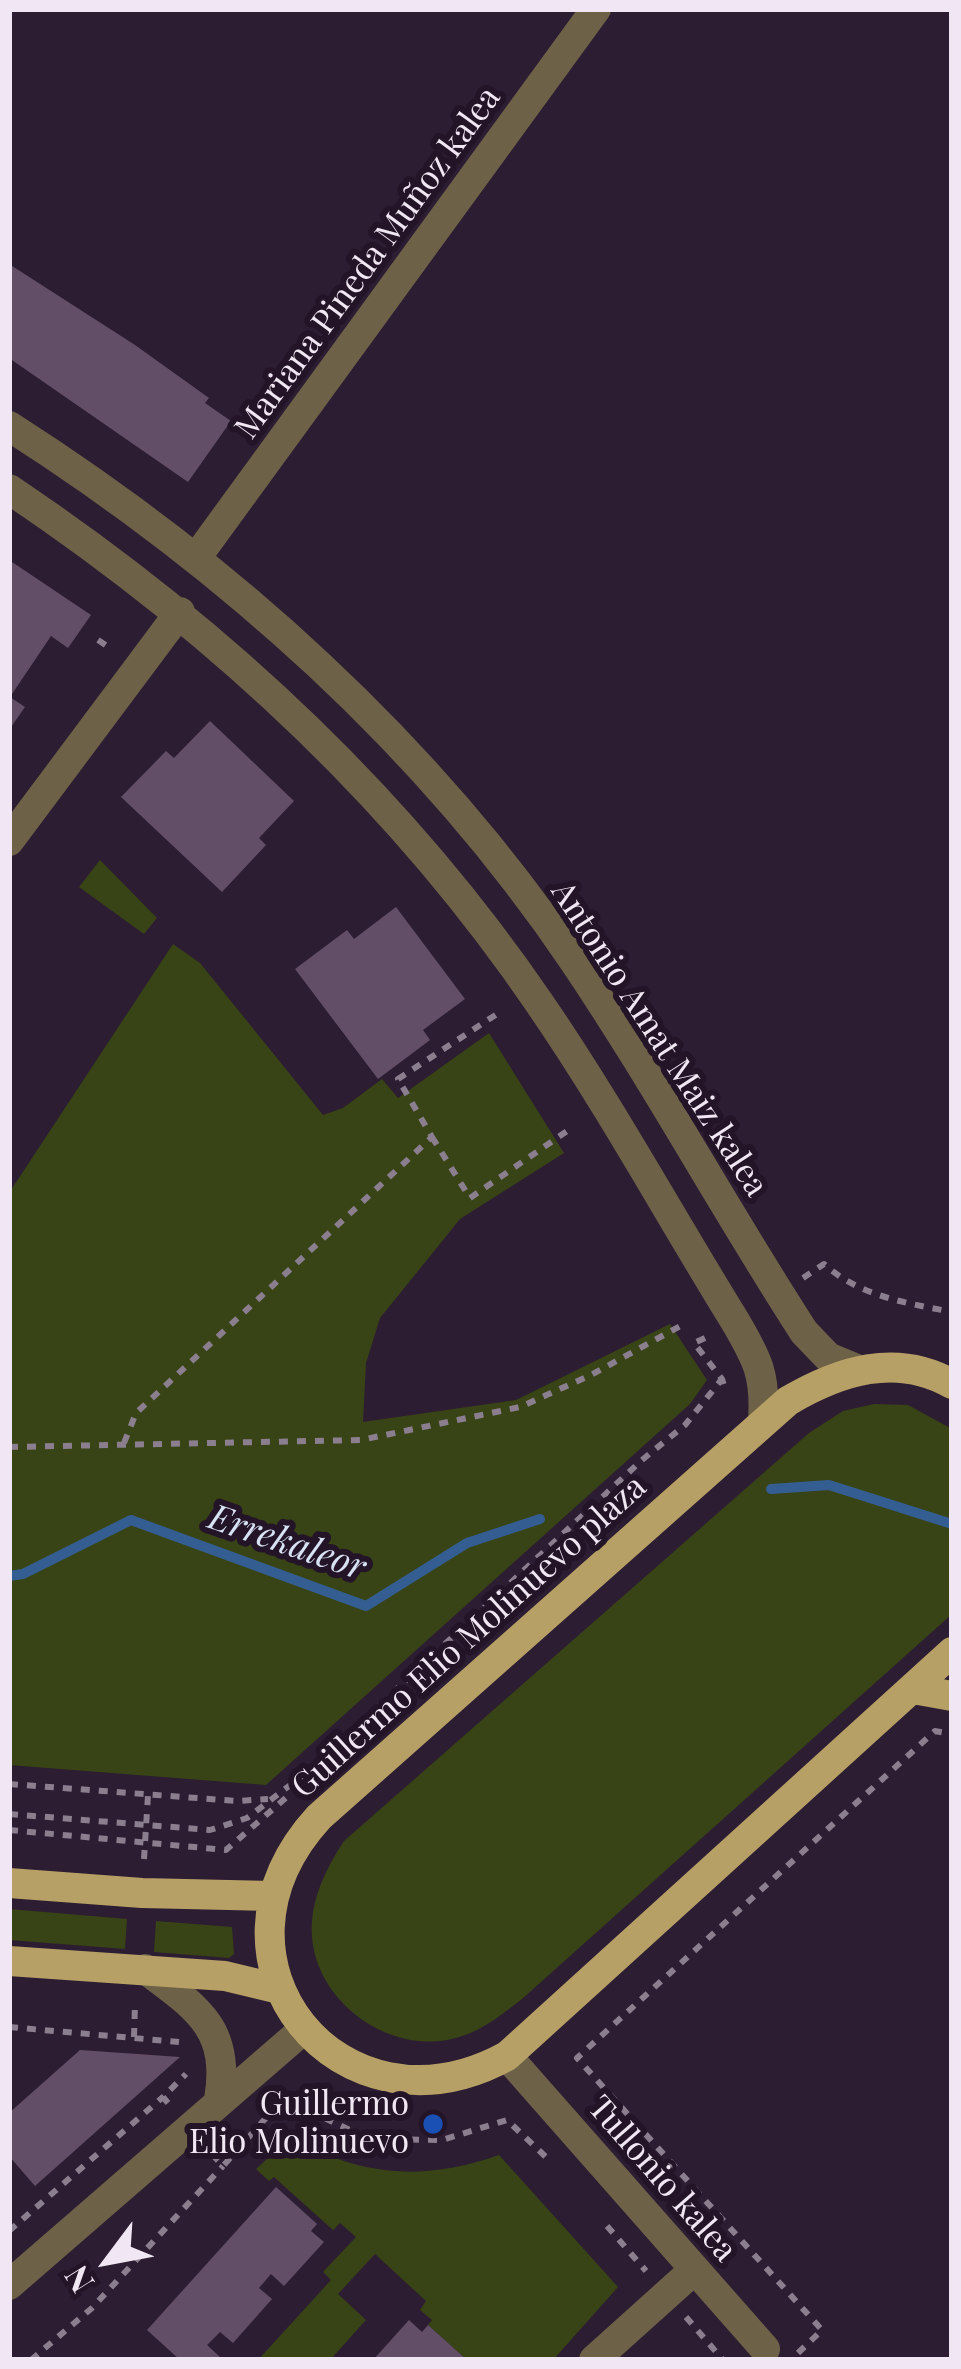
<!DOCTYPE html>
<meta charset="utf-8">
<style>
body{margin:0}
#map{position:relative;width:961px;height:2369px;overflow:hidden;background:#2d1d32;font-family:"Playfair Display",serif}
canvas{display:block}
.frame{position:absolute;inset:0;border:12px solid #f1e6f4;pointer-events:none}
.north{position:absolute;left:48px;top:2201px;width:120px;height:120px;-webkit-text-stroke:9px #231427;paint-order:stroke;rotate:238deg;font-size:33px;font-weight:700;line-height:48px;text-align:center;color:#f1e6f4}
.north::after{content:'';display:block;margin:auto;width:42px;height:54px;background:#f1e6f4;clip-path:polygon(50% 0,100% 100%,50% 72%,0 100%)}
</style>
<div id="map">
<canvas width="961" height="2369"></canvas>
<div class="frame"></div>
<div class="north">N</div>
</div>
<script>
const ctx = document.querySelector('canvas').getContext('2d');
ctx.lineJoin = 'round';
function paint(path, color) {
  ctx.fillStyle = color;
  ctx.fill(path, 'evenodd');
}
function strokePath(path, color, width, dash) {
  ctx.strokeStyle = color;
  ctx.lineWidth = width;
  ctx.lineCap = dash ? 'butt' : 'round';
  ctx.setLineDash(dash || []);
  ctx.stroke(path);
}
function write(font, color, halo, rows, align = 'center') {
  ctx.font = font + ' "Playfair Display",serif';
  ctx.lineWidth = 12;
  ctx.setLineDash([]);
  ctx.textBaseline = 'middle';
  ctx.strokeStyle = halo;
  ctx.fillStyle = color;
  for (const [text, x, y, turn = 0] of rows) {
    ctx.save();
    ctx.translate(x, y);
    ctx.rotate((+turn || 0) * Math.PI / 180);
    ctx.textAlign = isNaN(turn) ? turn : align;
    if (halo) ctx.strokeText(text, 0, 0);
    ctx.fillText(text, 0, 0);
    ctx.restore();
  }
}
paint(new Path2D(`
 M100,860L157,918L144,934L79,887Z
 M173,944L200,963L323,1115L343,1108L382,1079L398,1098L489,1033L564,1153L460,1219L380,1318L366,1363L363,1422L516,1400L670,1324L707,1380L690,1404L266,1785L9,1765V1193Z
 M874,1404L908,1405L952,1429V1614L522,1999C502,2014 484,2030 459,2037C397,2057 323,2009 313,1945C307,1906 324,1872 344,1841L809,1433L843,1411Z
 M9,1909L127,1919L125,1949L9,1940Z
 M156,1921L232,1927L234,1954L229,1958L154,1952Z
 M290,2138C363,2176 421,2182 499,2155L618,2287L553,2360H467L428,2325L432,2320L420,2310L426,2301L375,2254L338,2294L366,2320L330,2360H258L331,2280L323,2272L356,2237L340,2223L333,2230L274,2177L269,2181L256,2169Z`), '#384415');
strokePath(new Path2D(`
 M771,1489L829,1485L952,1524
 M9,1576L23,1574L131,1520L366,1606L467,1543L540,1519`), '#345e91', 10);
paint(new Path2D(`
 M9,264L135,345L209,398L205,403L231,421L188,482L9,358Z
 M9,560L91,615L68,648L51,636L10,697L25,707L9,730Z
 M210,721L294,801L259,838L266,845L222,892L121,797L166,751L174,758Z
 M396,907L465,999L423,1030L430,1040L378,1079L295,969L347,930L354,939Z
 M80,2050L180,2057L35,2186L9,2156V2113Z
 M276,2187L317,2224L311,2231L324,2242L284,2286L271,2274L259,2288L272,2299L233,2343L220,2332L207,2345L220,2357L217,2360H180L147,2330Z
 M409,2320L422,2332L428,2325L467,2360H373Z`), '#624f67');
strokePath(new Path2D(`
 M98,640L113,650
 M432,1137L470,1198L570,1129
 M803,1278L824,1264C859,1296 906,1303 952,1312
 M705,1338L694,1343L722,1379L726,1392
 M124,1443L136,1413L432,1137L398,1079L497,1014
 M9,1447L361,1440L520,1407L591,1375L684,1324
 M9,1784L237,1801L268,1799
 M9,1814L210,1830L247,1818L310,1770L642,1460L685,1425L722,1379
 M9,1830L226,1850L296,1789
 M144,1859L148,1795
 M9,2027L179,2042
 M134,2037L135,2004
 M168,2103L163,2097L186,2074
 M212,2154L223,2166L273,2110L318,2115L369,2139L442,2140L507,2120L547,2158
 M607,2226L646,2271
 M9,2231L163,2097
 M686,2317L723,2360
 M798,2353L822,2330L577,2058L935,1731L952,1734
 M31,2360L92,2308L223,2166`), '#8b7e8f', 6, [9, 9]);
strokePath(new Path2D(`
 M9,426C228,566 427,744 574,961C655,1081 725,1210 804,1332L828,1357L857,1369
 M9,489C216,628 399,797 540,1004C610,1106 670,1216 735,1321C758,1360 766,1376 763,1421
 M196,558L596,9
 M9,841L180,612
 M145,1969C197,2008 231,2028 219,2100
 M507,2056L765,2349
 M9,2285L304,2029
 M594,2360L694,2270`), '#6d6247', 30);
strokePath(new Path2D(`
 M952,1384C896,1352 839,1371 788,1401L319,1817C188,1960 341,2147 507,2056L952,1652
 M913,1689L952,1696
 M9,1883L142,1893L272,1896
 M9,1961L225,1976L279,1989`), '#b6a065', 30);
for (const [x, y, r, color] of [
 [433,2124,12,"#1a4fb4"]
]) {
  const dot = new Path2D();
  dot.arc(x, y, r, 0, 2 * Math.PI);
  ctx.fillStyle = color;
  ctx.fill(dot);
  strokePath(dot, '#231427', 4.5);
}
write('33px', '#f1e6f4', '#231427', [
 ["Mariana Pineda Muñoz kalea",368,263,-54],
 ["Antonio Amat Maiz kalea",659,1039,57],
 ["Guillermo Elio Molinuevo plaza",469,1637,-42],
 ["Tullonio kalea",662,2179,49]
]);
write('33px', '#f1e6f4', '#231427', [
 ["Guillermo",409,2105],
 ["Elio Molinuevo",409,2143]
], 'right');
write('italic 36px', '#d7e3f3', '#231427', [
 ["Errekaleor",287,1543,19]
]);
</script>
